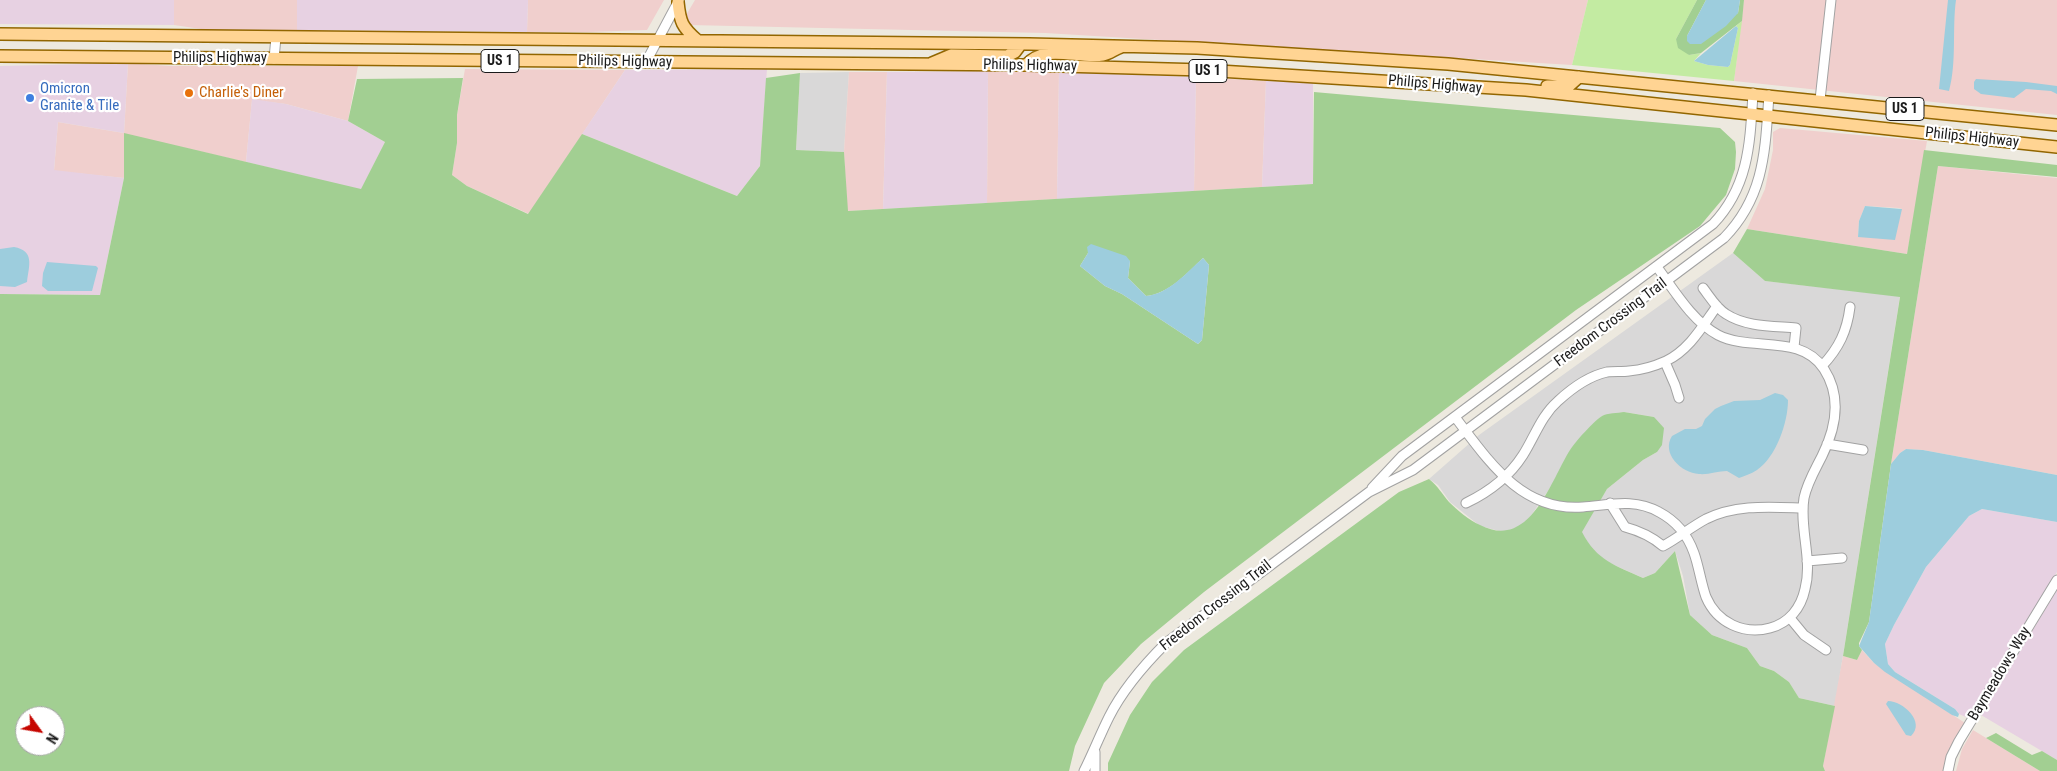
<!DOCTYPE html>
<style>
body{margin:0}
#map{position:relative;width:2057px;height:771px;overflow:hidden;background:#ede9df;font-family:"Roboto Condensed",sans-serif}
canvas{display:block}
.north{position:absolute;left:15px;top:706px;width:50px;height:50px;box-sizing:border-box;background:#fff;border:1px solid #a4a4a4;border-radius:50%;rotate:122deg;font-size:14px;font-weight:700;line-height:20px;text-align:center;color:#1b1b1b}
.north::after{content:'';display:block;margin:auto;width:18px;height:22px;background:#c60600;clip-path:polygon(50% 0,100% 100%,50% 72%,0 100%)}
</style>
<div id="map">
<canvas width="2057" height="771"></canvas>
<div class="north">N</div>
</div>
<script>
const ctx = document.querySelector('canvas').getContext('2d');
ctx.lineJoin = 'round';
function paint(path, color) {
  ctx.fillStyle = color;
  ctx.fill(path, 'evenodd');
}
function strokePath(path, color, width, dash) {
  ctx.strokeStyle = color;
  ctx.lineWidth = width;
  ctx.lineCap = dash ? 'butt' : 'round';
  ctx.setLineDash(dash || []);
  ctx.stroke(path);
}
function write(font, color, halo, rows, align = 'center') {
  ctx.font = font + ' "Roboto Condensed",sans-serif';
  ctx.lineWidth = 4.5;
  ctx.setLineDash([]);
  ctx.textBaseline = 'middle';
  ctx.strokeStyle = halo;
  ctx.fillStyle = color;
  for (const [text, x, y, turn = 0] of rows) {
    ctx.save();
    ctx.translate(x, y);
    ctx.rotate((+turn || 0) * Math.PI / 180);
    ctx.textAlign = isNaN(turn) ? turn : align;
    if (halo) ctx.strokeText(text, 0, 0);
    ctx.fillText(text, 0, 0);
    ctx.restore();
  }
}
paint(new Path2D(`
 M849,72L844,152L796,150L800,73Z
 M1733,253L1765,281L1900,296L1835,706L1799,698L1789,682L1774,671L1760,666L1747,648L1712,635L1690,615L1683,576L1675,551L1655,573L1643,578L1605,561L1589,547L1581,532L1607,489L1643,460L1657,452L1654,417L1624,412L1602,416L1571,449L1552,485L1528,520L1515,529L1503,532L1480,526L1450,502L1438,485L1429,479L1479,435Z`), '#d9d8d8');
paint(new Path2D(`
 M174,0H297V30H208L174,25Z
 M528,0H664L647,30L588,32H527Z
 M695,0H1588L1572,65L1045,33L689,25L685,17Z
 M1744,0H2057V115L1734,81Z
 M128,63L170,66H358L348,121L286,104L252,100L246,162L124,134V178L54,171L58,122L124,133Z
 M465,69L625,70L529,214L467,186L452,175L457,143V115Z
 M988,71L1059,72L1057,199L987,203Z
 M849,72H887L883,209L847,211L844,152Z
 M1196,77L1266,81L1262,187L1194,191Z
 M1780,128L1927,141L1907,254L1747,229L1765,189L1773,150V132ZM1865,206L1899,208L1902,209L1858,237L1859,221Z
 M1938,166L2057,178V475L1923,450L1906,449L1900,453L1891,464Z
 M1862,650L1874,663L1965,723L1953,742L1947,758L1945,771H1825L1823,766L1843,656L1857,660Z
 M1973,730L2040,771H1956L1962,749Z`), '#f0cfcd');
paint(new Path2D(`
 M0,0H174V25L0,24Z
 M297,0H528L527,32L297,30Z
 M128,63L124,133L58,122L54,170L124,178L100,295L0,294V66Z
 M767,69L760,166L737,196L582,134L625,70Z
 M988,71L987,203L883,209L887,72Z
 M1059,72L1196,77L1194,191L1057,199Z
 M1266,81L1313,83V184L1262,187Z
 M252,99L286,104L348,121L385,142L361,190L246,162Z
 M1982,509L2057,522V572L1968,718L1959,714L1955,709L1895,672L1888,664L1885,644L1894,625L1926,567L1969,516Z
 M2057,590V760L1981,715Z`), '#e7d1e2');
paint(new Path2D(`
 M1588,0H1697L1676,39L1689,55L1701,53L1694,61L1708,65L1728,67L1730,65L1738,28L1736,26L1742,21L1734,81L1572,65Z`), '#c3eba2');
paint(new Path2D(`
 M1697,0H1706L1687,36L1738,13L1740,0H1744L1742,21L1701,53L1689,55L1678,48L1676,39Z
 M800,73L796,150L844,152L848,211L1313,184L1314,92L1720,128L1735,142L1736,152L1735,169L1726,195L1700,226L1576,310L1204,592L1141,644L1104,683L1075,746L1069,771H0V294L100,295L124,178V133L361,189L385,142L348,121L357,79L463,78L457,115V143L452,175L467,186L528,214L582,134L737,196L760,166L766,78ZM1088,253L1130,261L1128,278L1146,296C1169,294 1187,273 1203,258L1209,265L1202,340L1198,344L1122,294L1105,286L1080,266ZM25,716H55V746H25Z
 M1924,150L2057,165V177L1938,166L1891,464L1869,622L1859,643V646L1862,650L1857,660L1843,656L1900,297L1765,281L1733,253L1747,229L1907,254Z
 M1624,412L1654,417L1664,428L1662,445L1657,452L1643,460L1607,489L1582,532C1597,561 1615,565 1643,578L1655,573L1675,551L1690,615L1712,635L1747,648L1760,666L1774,671L1789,682L1799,698L1835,706L1823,766L1825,771H1108V763L1130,715L1152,682L1184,650L1399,492L1429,479C1438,486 1442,494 1449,502C1457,510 1469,520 1480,525C1530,551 1550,482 1570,450C1576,441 1593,422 1602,416C1607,413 1618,413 1624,412Z
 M1996,733L2032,755L2042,751L2057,760V771H2040L1986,738Z`), '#a2cf92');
paint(new Path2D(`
 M1706,0H1740L1738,13L1726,26L1701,44H1690L1687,41V36Z
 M1948,0H1956C1952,28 1957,62 1949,91L1939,89Z
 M1736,26L1738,28L1730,65L1728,67L1708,65L1694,61Z
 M1976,79L2026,82L2057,86V94L2051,91L2026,89L2014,98L1981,94L1974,89V82Z
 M1865,206L1902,209L1895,240L1858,237L1859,221Z
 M1091,244L1126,256L1130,261L1128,278L1146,296C1169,294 1187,272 1203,258L1209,265L1202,340L1198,344L1122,294L1105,286L1080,266L1088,253L1087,247Z
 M14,247C35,251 29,265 27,282L15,287L0,286V249Z
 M47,262L96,266L98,268L92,291H48L42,286L43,273Z
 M1775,393L1783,395L1788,400C1788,423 1776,457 1757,470C1751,474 1744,476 1739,478L1727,471C1718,471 1708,475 1699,474C1681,473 1661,453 1672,436L1685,429H1696L1702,426L1705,419L1715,409L1721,406L1734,401L1760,400Z
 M1906,449L1923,450L2057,475V522L1982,509L1969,516L1926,567L1894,625L1885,644L1888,664L1895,672L1955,709L1959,714L1958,717L1952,715L1885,672L1874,663L1859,646L1869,622L1891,464L1900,453Z
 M1888,701C1903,701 1926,722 1911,736L1906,735L1886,704Z`), '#9dcddd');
const minor = new Path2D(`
 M274,59L276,37
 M646,62L679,0
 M1820,100L1831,0
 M1703,288C1710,297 1716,308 1726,314C1746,327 1773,326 1796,328L1794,347
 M1665,362L1675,385L1679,398
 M1822,366C1839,348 1847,331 1850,307
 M1455,417C1488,460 1521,512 1583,507C1610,505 1634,498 1659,512C1676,521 1688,536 1694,553C1699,567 1701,583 1706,597C1717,623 1744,635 1770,628C1789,623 1801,608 1805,589C1813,559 1799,529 1804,498C1807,483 1815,470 1822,456C1836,428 1842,397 1824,369C1801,333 1751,352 1718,335C1692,321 1674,290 1657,267
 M1827,444L1863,450
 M1372,488L1402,456L1713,224C1749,186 1750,143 1753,93
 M1466,503C1489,492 1509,477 1523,455C1535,436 1541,416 1558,401C1571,389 1589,376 1607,372C1614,371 1622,372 1629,371C1641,370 1655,366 1666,361C1689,350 1702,327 1717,306
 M1610,503L1625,527C1640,531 1651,536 1663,546C1678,538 1691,527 1706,519C1736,504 1770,507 1803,508
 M1807,561L1842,558
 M1790,618L1804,635L1826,650
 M1084,771C1093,753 1100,735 1109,717C1123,689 1144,665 1166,643L1369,492L1413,470L1724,238C1765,196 1765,150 1769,95
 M1095,771V752
 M1948,771L1951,757L1959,741L2057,580`);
const major = new Path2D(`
 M678,2C680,22 682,27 697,40
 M0,34L1029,44L1197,48L1448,64L2057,125
 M0,56L1026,65L1203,70L1526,90L2057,147
 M932,63L951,55L1007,56L1015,52L1021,44
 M1026,65C1046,43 1076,59 1103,55C1109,54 1115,49 1121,47
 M1547,86H1569L1579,77`);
strokePath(minor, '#a2a2a2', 11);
strokePath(major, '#926600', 14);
strokePath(minor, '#fff', 9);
strokePath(major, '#ffd493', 11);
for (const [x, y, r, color] of [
 [189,93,5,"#e8710a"],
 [30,98,5,"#3f7fe0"]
]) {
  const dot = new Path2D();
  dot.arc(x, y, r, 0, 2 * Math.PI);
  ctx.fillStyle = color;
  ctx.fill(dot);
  strokePath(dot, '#fff', 2);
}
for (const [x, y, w] of [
 [500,61,38],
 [1208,71,38],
 [1905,109,38]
]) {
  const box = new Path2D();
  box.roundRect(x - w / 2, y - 11.5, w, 23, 4);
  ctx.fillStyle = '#fff';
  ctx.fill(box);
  strokePath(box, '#1b1b1b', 1);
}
write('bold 14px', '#1b1b1b', null, [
 ["US 1",500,61],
 ["US 1",1208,71],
 ["US 1",1905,109]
]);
write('15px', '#1b1b1b', '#fff', [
 ["Philips Highway",220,58],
 ["Philips Highway",625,62,1],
 ["Philips Highway",1030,66,1],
 ["Philips Highway",1435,85,5],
 ["Philips Highway",1972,138,6],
 ["Freedom Crossing Trail",1611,323,-37],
 ["Freedom Crossing Trail",1216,606,-38],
 ["Baymeadows Way",2000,674,-59]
]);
write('15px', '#366cbe', '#fff', [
 ["Omicron",40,89],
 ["Granite & Tile",40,106]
], 'left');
write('15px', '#c56008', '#fff', [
 ["Charlie's Diner",199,93]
], 'left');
</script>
